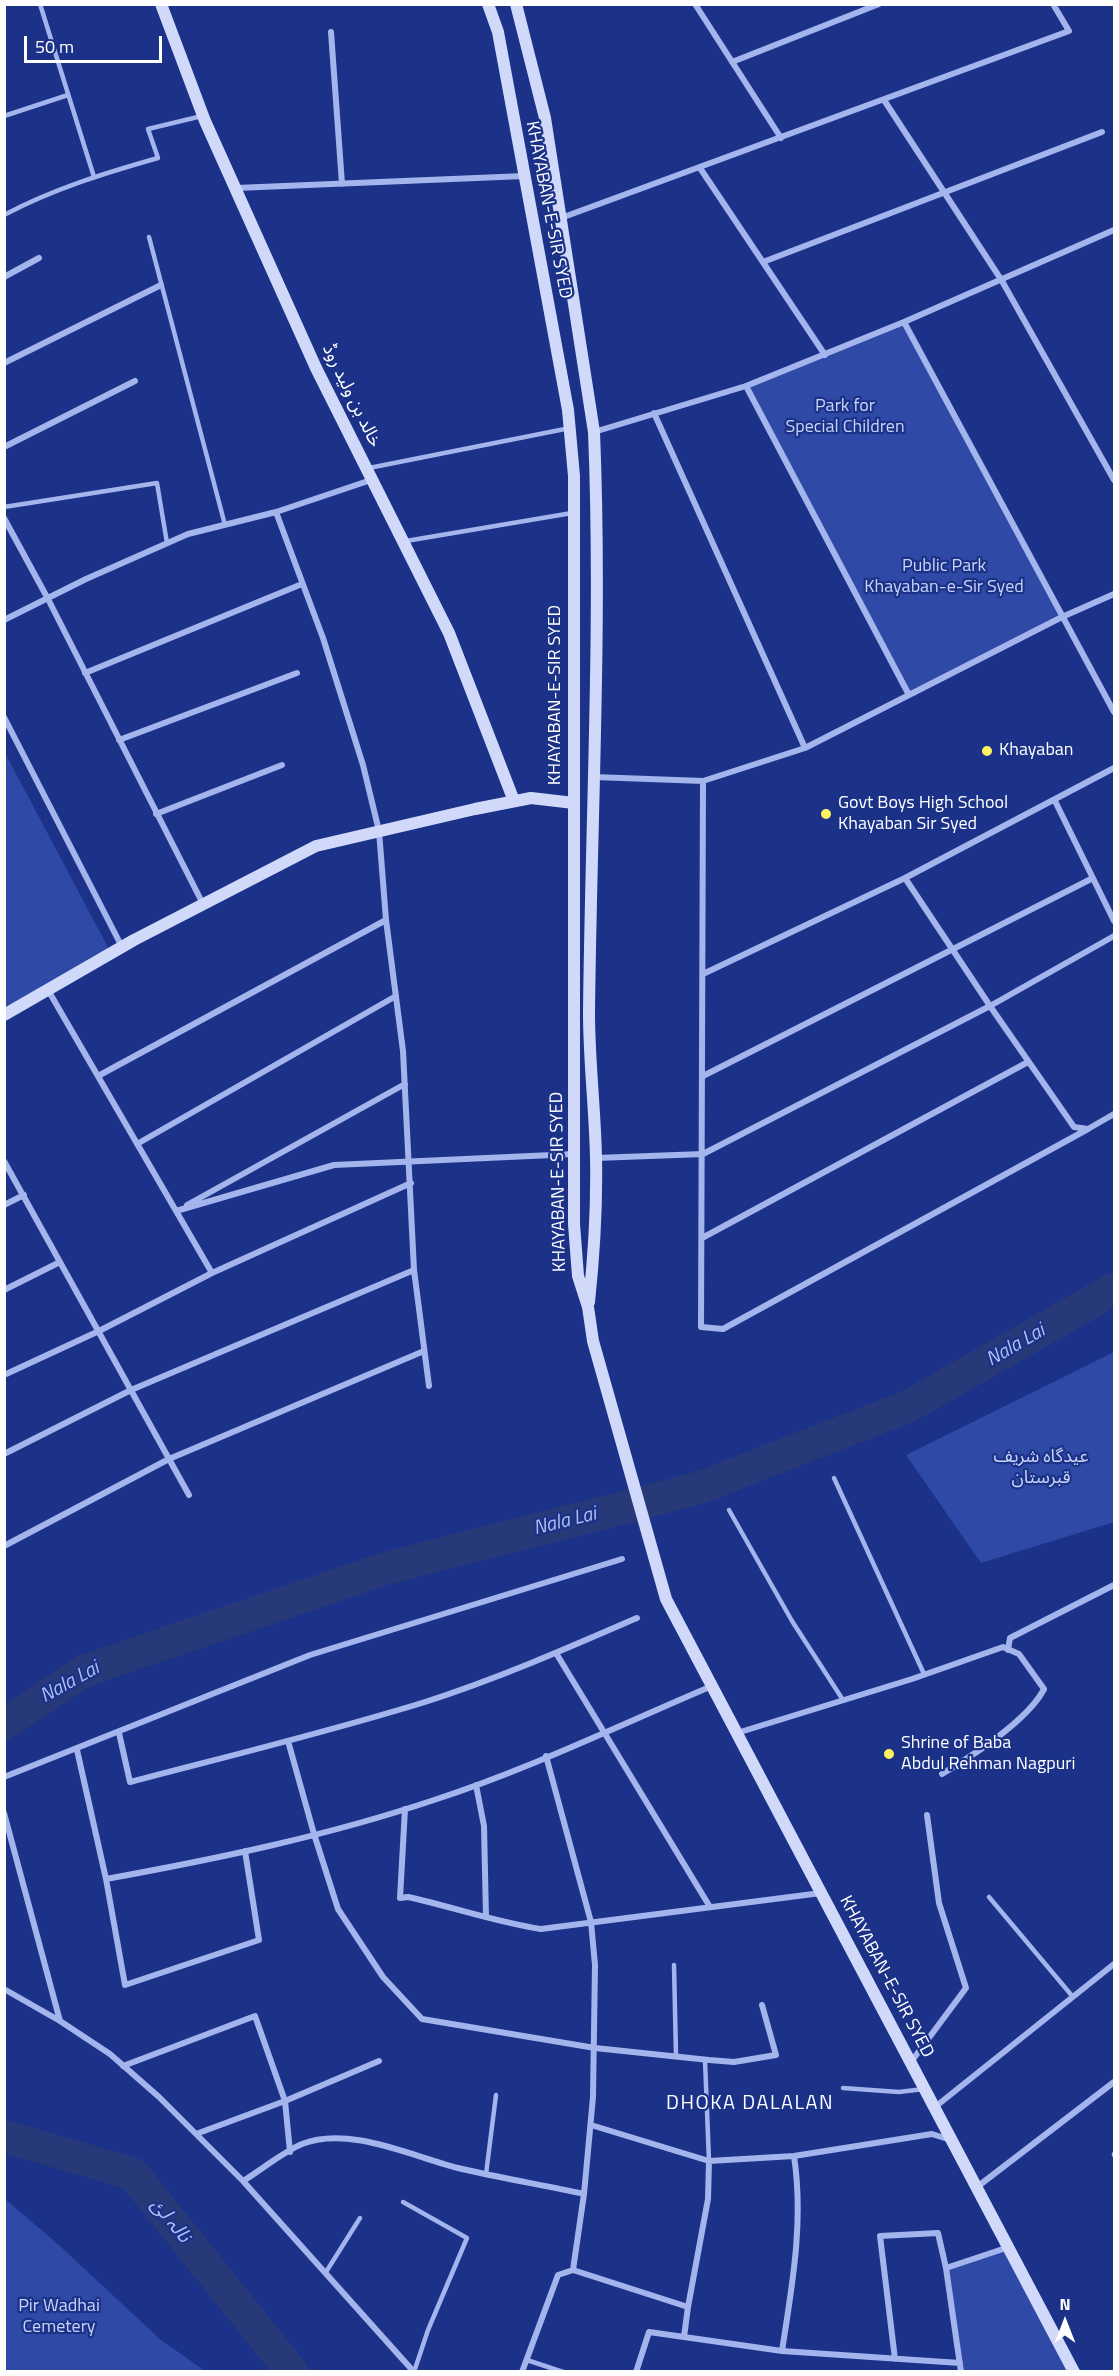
<!DOCTYPE html>
<meta charset="utf-8">
<style>
body{margin:0}
#map{position:relative;width:1119px;height:2376px;overflow:hidden;background:#1b3288;font-family:"Titillium Web",sans-serif}
canvas{display:block}
.frame{position:absolute;inset:0;border:6px solid #fff;pointer-events:none}
.north{position:absolute;left:1035px;top:2292px;width:60px;height:60px;-webkit-text-stroke:4px #1b3288;paint-order:stroke;rotate:0deg;font-size:16px;font-weight:700;line-height:24px;text-align:center;color:#fff}
.north::after{content:'';display:block;margin:auto;width:21px;height:27px;background:#fff;clip-path:polygon(50% 0,100% 100%,50% 72%,0 100%)}
.scale{position:absolute;left:24px;top:36px;width:138px;height:27px;box-sizing:border-box;border:3px solid #fff;border-top:0;padding-left:8px;font-size:18px;line-height:21px;white-space:nowrap;color:#fff;-webkit-text-stroke:4px #1b3288;paint-order:stroke}
</style>
<div id="map">
<canvas width="1119" height="2376"></canvas>
<div class="frame"></div>
<div class="north">N</div>
<div class="scale">50 m</div>
</div>
<script>
const ctx = document.querySelector('canvas').getContext('2d');
ctx.lineJoin = 'round';
function paint(path, color) {
  ctx.fillStyle = color;
  ctx.fill(path, 'evenodd');
}
function strokePath(path, color, width, dash) {
  ctx.strokeStyle = color;
  ctx.lineWidth = width;
  ctx.lineCap = dash ? 'butt' : 'round';
  ctx.setLineDash(dash || []);
  ctx.stroke(path);
}
function write(font, color, halo, rows, align = 'center') {
  ctx.font = font + ' "Titillium Web","Noto Sans Arabic",sans-serif';
  ctx.lineWidth = 4.5;
  ctx.setLineDash([]);
  ctx.textBaseline = 'middle';
  ctx.strokeStyle = halo;
  ctx.fillStyle = color;
  for (const [text, x, y, turn = 0] of rows) {
    ctx.save();
    ctx.translate(x, y);
    ctx.rotate((+turn || 0) * Math.PI / 180);
    ctx.textAlign = isNaN(turn) ? turn : align;
    if (halo) ctx.strokeText(text, 0, 0);
    ctx.fillText(text, 0, 0);
    ctx.restore();
  }
}
paint(new Path2D(`
 M904,322L1062,617L909,695L746,386Z
 M4,751L111,953L4,1015Z
 M1114,1352V1522L981,1563L906,1455Z
 M5,2199L60,2246L161,2340L205,2371H5Z
 M1009,2247L1074,2371H961L946,2268Z`), '#2e49a6');
strokePath(new Path2D(`
 M4,1724L84,1671L384,1569L699,1488L909,1406L1114,1289
 M4,2136L133,2174L292,2372`), '#28397a', 33);
strokePath(new Path2D(`
 M40,4L94,177
 M4,116L68,95
 M4,215C53,189 105,173 158,158L148,129L202,116
 M149,237L225,525
 M369,468L570,428
 M4,507L157,483L167,543
 M406,541L572,513
 M834,1478L924,1674
 M729,1510L792,1621L843,1700
 M989,1897L1073,1997
 M674,1965L676,2056
 M705,2060L709,2161
 M843,2088L899,2092L924,2089
 M1114,2154V2155
 M486,2174L496,2095
 M403,2202L467,2238L428,2330L414,2372
 M326,2272L360,2218
 M527,2360L563,2372`), '#a4b4ec', 4.5);
strokePath(new Path2D(`
 M695,4L781,138
 M331,32L342,184
 M732,62L879,4
 M884,100L1002,281L1114,480
 M700,168L825,355
 M236,188L524,176
 M561,218L1069,31L1053,4
 M763,262L1102,132
 M4,277L39,258
 M904,322L1114,712
 M4,363L161,285
 M746,386L909,695
 M654,413L805,748
 M594,432L746,386L904,322L1114,230
 M4,447L135,381
 M276,512L323,638L363,765L379,831L386,920L403,1051L414,1270L429,1386
 M4,518L48,599L203,904
 M4,620L86,579L188,534L276,512L371,480
 M85,673L302,584
 M4,717L122,947
 M119,740L297,673
 M594,777L703,781L805,748L1062,617L1114,594
 M703,781L701,1327L723,1329L1088,1129
 M1055,801L1114,921
 M156,814L282,765
 M905,878L990,1006L1074,1127L1088,1129L1114,1114
 M703,974L905,878L1114,768
 M48,990L212,1273
 M98,1076L386,920
 M703,1076L1093,878
 M137,1144L396,996
 M596,1158L703,1154L990,1006L1114,936
 M4,1161L189,1495
 M4,1205L24,1195
 M187,1205L405,1084
 M176,1211L334,1165L574,1154
 M702,1238L1028,1062
 M4,1290L60,1262
 M4,1375L99,1331L212,1273L411,1183
 M4,1454L131,1390L414,1270
 M4,1546L169,1459L424,1351
 M1008,1650L1010,1638L1114,1585
 M556,1653L710,1907
 M119,1733L130,1782C229,1756 328,1732 425,1702C497,1679 568,1648 637,1618
 M737,1733L912,1679L1003,1647L1019,1654L1044,1689C1028,1720 972,1756 942,1774
 M288,1741L314,1834L338,1909L383,1977L422,2019L595,2048L709,2060L734,2062L776,2055L762,2005
 M77,1750L106,1879C216,1859 327,1836 434,1800C529,1769 620,1725 712,1686
 M4,1777L310,1655L622,1559
 M476,1785L484,1826L486,1917
 M405,1809L400,1898L408,1897C453,1907 496,1922 541,1929L821,1893
 M4,1813L60,2021
 M106,1879L125,1985L259,1940L245,1851
 M4,1989L60,2021L110,2054L159,2097L243,2181L414,2372
 M911,2062L966,1988L939,1903L927,1815
 M123,2066L255,2016L285,2101L290,2152
 M935,2107L1114,1964
 M591,2125L709,2161L794,2156L932,2134L951,2140
 M196,2134L285,2101L379,2061
 M243,2181C261,2170 283,2152 302,2144C348,2125 414,2157 458,2168C500,2178 543,2185 584,2194
 M977,2187L1114,2082
 M573,2270L688,2307L684,2337
 M688,2307L708,2199L709,2161
 M782,2351C792,2286 804,2222 794,2156
 M895,2359L880,2236L938,2233L946,2268
 M522,2372L558,2275L573,2270L584,2194L593,2097L595,1965L591,1922L546,1756
 M636,2372L649,2332L782,2351L960,2363
 M961,2372L946,2268L1009,2247`), '#a4b4ec', 6);
strokePath(new Path2D(`
 M161,4L205,121L316,368L449,633L514,801
 M488,4L498,32L568,410L574,476V1224L578,1276L588,1307L593,1341L666,1599L1074,2372
 M516,4L545,118L594,432C602,625 591,819 589,1013C589,1061 595,1109 596,1158C597,1206 594,1255 589,1302
 M4,1015L134,940L316,846L475,809L531,798L574,803`), '#d0d9f9', 12);
for (const [x, y, r, color] of [
 [987,751,6,"#fdf461"],
 [826,814,6,"#fdf461"],
 [889,1754,6,"#fdf461"]
]) {
  const dot = new Path2D();
  dot.arc(x, y, r, 0, 2 * Math.PI);
  ctx.fillStyle = color;
  ctx.fill(dot);
  strokePath(dot, '#1b3288', 2);
}
write('18px', '#fff', '#1b3288', [
 ["KHAYABAN-E-SIR SYED",548,210,79],
 ["خالد بن ولید روڈ",351,396,64],
 ["KHAYABAN-E-SIR SYED",556,695,-90],
 ["KHAYABAN-E-SIR SYED",559,1182,-91],
 ["KHAYABAN-E-SIR SYED",886,1977,62]
]);
write('18px', '#c9d4f9', '#1b3288', [
 ["Park for",845,407],
 ["Special Children",845,428],
 ["Public Park",944,567],
 ["Khayaban-e-Sir Syed",944,588],
 ["عیدگاہ شریف",1041,1458],
 ["قبرستان",1041,1479],
 ["Pir Wadhai",59,2307],
 ["Cemetery",59,2328]
]);
write('18px', '#fff', '#1b3288', [
 ["Khayaban",999,751],
 ["Govt Boys High School",838,804],
 ["Khayaban Sir Syed",838,825],
 ["Shrine of Baba",901,1744],
 ["Abdul Rehman Nagpuri",901,1765]
], 'left');
write('italic 20px', '#b0bff3', '#1b3288', [
 ["Nala Lai",1016,1346,-30],
 ["Nala Lai",565,1522,-14],
 ["Nala Lai",70,1683,-29],
 ["نالہ لئ",170,2221,51]
]);
ctx.letterSpacing = '1.5px';
write('20px', '#fff', '#1b3288', [
 ["DHOKA DALALAN",750,2104]
]);
ctx.letterSpacing = '0px';
</script>
